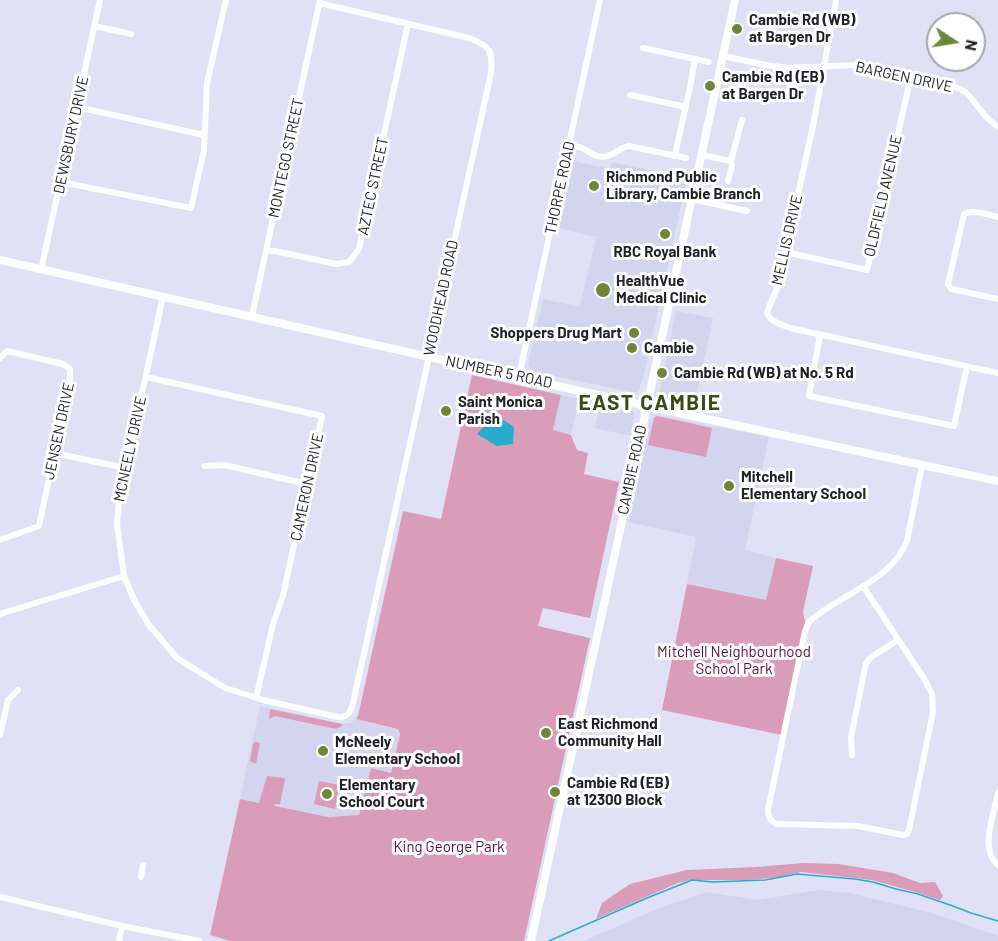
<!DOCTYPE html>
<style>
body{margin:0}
#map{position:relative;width:998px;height:941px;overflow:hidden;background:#e0e1f4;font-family:Barlow,sans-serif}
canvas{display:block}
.north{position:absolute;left:926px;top:12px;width:60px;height:60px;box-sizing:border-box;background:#fff;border:2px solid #a6a7a9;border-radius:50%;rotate:102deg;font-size:16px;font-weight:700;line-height:24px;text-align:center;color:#212228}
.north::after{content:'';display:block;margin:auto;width:21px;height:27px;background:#708637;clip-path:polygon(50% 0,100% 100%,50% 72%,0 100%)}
</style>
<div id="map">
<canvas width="998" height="941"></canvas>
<div class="north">N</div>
</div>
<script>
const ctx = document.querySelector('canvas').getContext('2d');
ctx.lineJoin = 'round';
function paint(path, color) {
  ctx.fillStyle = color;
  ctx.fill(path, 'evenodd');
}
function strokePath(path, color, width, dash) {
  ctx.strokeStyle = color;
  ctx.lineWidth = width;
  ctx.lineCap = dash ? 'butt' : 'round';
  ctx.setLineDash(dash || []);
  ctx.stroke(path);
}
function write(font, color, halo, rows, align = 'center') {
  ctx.font = font + ' Barlow,sans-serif';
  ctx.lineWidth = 6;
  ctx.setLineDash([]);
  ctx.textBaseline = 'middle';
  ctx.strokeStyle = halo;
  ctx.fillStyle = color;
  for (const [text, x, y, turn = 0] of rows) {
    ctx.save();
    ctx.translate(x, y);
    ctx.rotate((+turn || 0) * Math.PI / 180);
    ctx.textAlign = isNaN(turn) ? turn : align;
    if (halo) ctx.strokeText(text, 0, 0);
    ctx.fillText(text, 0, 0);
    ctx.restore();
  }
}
paint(new Path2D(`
 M574,161L610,169L612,162L687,179L644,374L639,390L635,393L531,371L528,365L543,299L580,307L596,237L558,228Z
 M676,311L713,318L694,407L663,400L659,395Z
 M561,395L579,399L571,435L553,430Z
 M600,404L633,411L635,414L630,436L595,428Z
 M656,415L769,437L745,550L776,558L766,600L687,584L696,537L628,522L650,420Z
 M260,706L342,724L350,723L356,719L397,729L400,734L390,773L371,768L359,815L328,817L240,799Z
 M819,890L849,893L932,913L998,936V941H584L659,908L707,892L757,900Z`), '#d3d4ee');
paint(new Path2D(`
 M472,375L561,395L553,430L571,435L577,450L588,453L584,474L619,482L590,618L543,608L538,626L590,638L524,941H230L210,935L240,799L259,803L267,776L284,778L285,780L280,804H275V806L328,817L359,815L371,768L391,773L400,734L398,729L356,719L358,716L403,511L441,519Z
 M657,416L712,428L706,457L648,445L654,418Z
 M776,558L813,566L803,612L805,623L782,735L662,710L687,584L766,600Z
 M270,709L342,724V726L336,729L275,716L269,719Z
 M255,742L260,743L256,764L250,761L253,744Z
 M319,781L340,785L335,809L314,804Z
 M804,863L839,864L893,873L920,883L935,882L943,896L940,900L915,892L872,880L801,872L780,877L748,880H690L678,883L596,919L602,903L630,884L687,870L756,867Z`), '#d99db9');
paint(new Path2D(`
 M495,414L514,427L513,444L497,446L477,434Z`), '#27acce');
strokePath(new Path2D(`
 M549,941L647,898L692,880L713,882L765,880L797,874L855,879L873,882L896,889L918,894L953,906L971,913L998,921`), '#27acce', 1.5);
strokePath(new Path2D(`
 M836,0L813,126L778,286L767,312C769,322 781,324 790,328L998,373
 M94,26L131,34
 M643,48L709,62
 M723,56L766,65L788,68L858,65L943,83C951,85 958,87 965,92C978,103 981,116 998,127
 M630,95L686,107
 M77,107L204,135
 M570,145C574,146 580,147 584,149C592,153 597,159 607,156C616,154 620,147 629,146L686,158
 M675,155L690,87L695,59
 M702,155L731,161L742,120
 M728,181L732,166L731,161
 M61,182L191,208L204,150L207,83L226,0
 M692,199L747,211
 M998,217C988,215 974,209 964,214L948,284L951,289L998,299
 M266,251H275L336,264L349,262L359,249L408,24
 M785,252L867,270L911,76
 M41,270L100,0
 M163,296L119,500L117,524L124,576L134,600L149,625L177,658L225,688L263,700L338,717C346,718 349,714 352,707L370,626L491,73C493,50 490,46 469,38L319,3
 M252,316L320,0
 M820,335L809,396L954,426L967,366
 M0,358L7,351L63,364L70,369V378L39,526L0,540
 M519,376L600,0
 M146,377L322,416L283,596L273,624L256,698
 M54,453L125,468
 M205,466L224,465L307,484
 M863,586L925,680L932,694L933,712L909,830L907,834L903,835L858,826L776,824C770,820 768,817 768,810L805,631L809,622C839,594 891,582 907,541L922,465
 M0,614L124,576
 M0,735L8,700L18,690
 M852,755L851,737L866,663L871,657L898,640
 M998,793C994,814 979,850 998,865
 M141,877L143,865
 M0,897L122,926L199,941
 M119,941L122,926`), '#fff', 6);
strokePath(new Path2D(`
 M0,260L646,406L998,481
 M531,941L735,0`), '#fff', 8);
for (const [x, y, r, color] of [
 [737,29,6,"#708637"],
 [710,86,6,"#708637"],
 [594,186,6,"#708637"],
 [665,234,6,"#708637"],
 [603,290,8,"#708637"],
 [634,333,6,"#708637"],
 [632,348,6,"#708637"],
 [662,373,6,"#708637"],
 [446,411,6,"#708637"],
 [729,486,6,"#708637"],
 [546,733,6,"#708637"],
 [323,751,6,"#708637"],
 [555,792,6,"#708637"],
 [327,794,6,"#708637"]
]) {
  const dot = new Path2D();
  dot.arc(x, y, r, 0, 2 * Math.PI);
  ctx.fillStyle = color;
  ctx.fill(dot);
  strokePath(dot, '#fff', 2);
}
write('bold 15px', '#212228', '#fff', [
 ["Cambie Rd (WB)",749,20],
 ["at Bargen Dr",749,37],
 ["Cambie Rd (EB)",722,77],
 ["at Bargen Dr",722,94],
 ["Richmond Public",606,177],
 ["Library, Cambie Branch",606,194],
 ["RBC Royal Bank",665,252,"center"],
 ["HealthVue",616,281],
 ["Medical Clinic",616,298],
 ["Shoppers Drug Mart",622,333,"right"],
 ["Cambie",644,348],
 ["Cambie Rd (WB) at No. 5 Rd",674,373],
 ["Saint Monica",458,402],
 ["Parish",458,419],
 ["Mitchell",741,477],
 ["Elementary School",741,494],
 ["East Richmond",558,724],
 ["Community Hall",558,741],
 ["McNeely",335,742],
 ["Elementary School",335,759],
 ["Cambie Rd (EB)",567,783],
 ["at 12300 Block",567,800],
 ["Elementary",339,785],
 ["School Court",339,802]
], 'left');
write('15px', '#212228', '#fff', [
 ["BARGEN DRIVE",904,77,12],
 ["DEWSBURY DRIVE",71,135,-78],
 ["MONTEGO STREET",286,158,-78],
 ["AZTEC STREET",373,186,-78],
 ["THORPE ROAD",560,188,-78],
 ["OLDFIELD AVENUE",883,196,-77],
 ["MELLIS DRIVE",787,240,-77],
 ["WOODHEAD ROAD",441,298,-78],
 ["NUMBER 5 ROAD",499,372,12],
 ["JENSEN DRIVE",59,431,-78],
 ["MCNEELY DRIVE",130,449,-78],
 ["CAMBIE ROAD",632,470,-78],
 ["CAMERON DRIVE",307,487,-78]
]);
write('15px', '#5c103d', '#fff', [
 ["Mitchell Neighbourhood",734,652],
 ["School Park",734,669],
 ["King George Park",449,847]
]);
ctx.letterSpacing = '1.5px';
write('bold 21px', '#3c4b13', '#fff', [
 ["EAST CAMBIE",650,403]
]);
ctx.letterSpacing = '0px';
</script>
